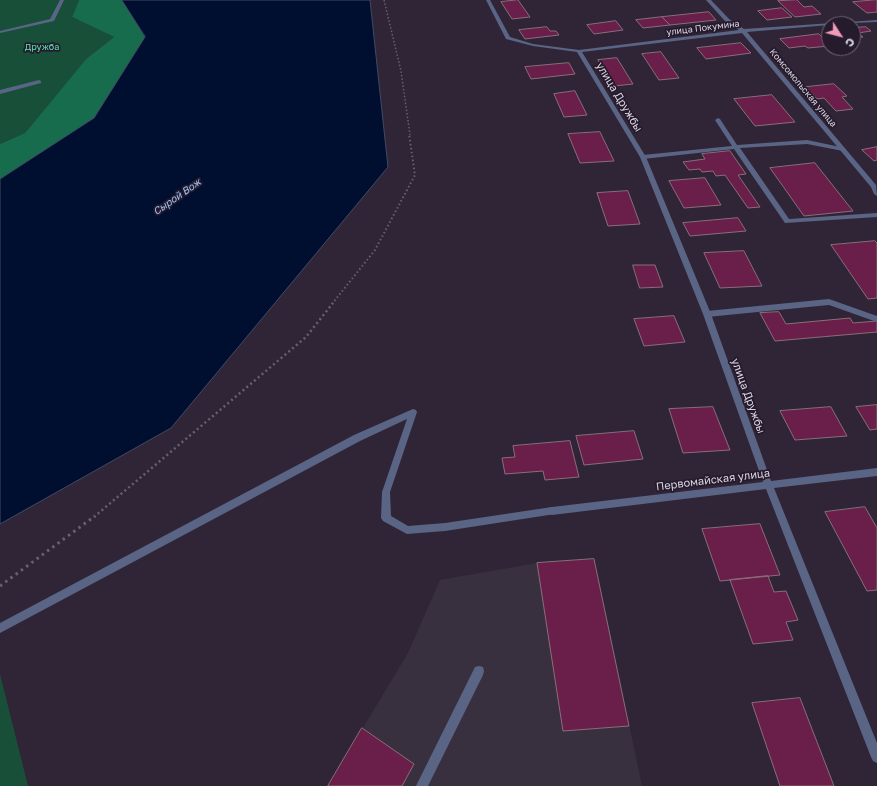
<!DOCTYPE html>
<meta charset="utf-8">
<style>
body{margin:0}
#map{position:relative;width:877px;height:786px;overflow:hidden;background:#2f2537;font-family:"Golos Text",sans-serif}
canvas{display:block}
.north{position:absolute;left:821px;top:16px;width:40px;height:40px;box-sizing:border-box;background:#251b2d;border:1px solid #6e6575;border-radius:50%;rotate:126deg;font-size:11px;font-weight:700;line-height:16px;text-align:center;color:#dbd5e1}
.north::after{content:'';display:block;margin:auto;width:14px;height:18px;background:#f09ab7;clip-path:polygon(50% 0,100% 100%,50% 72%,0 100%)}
</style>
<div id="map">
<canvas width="877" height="786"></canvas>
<div class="north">С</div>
</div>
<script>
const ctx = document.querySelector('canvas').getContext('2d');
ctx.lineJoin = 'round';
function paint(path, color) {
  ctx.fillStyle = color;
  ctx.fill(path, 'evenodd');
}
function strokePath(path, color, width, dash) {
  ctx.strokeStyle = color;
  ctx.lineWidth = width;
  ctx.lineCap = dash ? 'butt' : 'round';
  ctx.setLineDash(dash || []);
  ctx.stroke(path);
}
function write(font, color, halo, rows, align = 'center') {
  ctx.font = font + ' "Golos Text",sans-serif';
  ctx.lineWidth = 3.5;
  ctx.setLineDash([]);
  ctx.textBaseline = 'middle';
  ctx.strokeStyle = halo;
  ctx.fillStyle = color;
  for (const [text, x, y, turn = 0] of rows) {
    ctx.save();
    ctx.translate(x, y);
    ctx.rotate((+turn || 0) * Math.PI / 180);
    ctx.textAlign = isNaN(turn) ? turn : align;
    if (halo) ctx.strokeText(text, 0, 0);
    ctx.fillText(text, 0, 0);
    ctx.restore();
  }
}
paint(new Path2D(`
 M594,559L642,786H328L408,653L440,580L537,563Z`), '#39303f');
paint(new Path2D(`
 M0,0H79L72,17L114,37L86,59L25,133L0,144Z
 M0,674L28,786H0Z`), '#184f38');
paint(new Path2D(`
 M79,0H122L145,37L94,118L0,179V144L25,133L86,59L114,37L72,17Z`), '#166c4c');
const water = new Path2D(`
 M122,0H370L388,167L171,428L0,524V179L94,118L145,37Z`);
paint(water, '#000f2f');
strokePath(water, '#424a64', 1);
const building = new Path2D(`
 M518,0L530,17L512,19L501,2Z
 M797,0L804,7L812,6L821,14L795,17L778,1Z
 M877,0V12L867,13L853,2Z
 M782,8L792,17L767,20L758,11Z
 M709,12L716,20L670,25L662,17Z
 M662,17L670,25L643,28L636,20Z
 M616,21L623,30L594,34L587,25Z
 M547,27L550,31H556L559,35L525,39L519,30Z
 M866,27L871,31L858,33L863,37L853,38V28Z
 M819,34L829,43V46L808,48L805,46L789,48L780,39Z
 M741,43L751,53L706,59L697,48Z
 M661,52L679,78L659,80L642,54Z
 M617,58L633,84L614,86L598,60Z
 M569,63L575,74L531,79L525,67Z
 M834,84L847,96L842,97L853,109L836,111L824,98L817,99L806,87Z
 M575,91L587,115L564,117L554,94Z
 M772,95L795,122L755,126L734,99Z
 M600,132L614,161L580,163L568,134Z
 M877,147V160L874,161L862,150Z
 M730,151L746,174L738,175L760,207L748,208L725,175L716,176L713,171L702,172L700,169L689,170L683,162L705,159L702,154Z
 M815,163L853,211L804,216L770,168Z
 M705,178L721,205L684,208L669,181Z
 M628,191L640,224L608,226L597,193Z
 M738,218L746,231L690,236L683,223Z
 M875,241L877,243V298L868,299L831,245Z
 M744,251L762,286L720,288L704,253Z
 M633,265H655L663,287L640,288Z
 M779,312L786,324L850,318L853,323L877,321V332L775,341L760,313Z
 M674,316L685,342L644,346L634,319Z
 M877,405V429L870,430L856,407Z
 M713,407L730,450L683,453L669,409Z
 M831,407L847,436L795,440L780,411Z
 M634,431L643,459L584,465L576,436Z
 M570,441L579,477L545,480L543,471L505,474L502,458L515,457L513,446Z
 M865,507L877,528V590L867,591L825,512Z
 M760,524L780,575L720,581L702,529Z
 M594,559L629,726L563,731L537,563Z
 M768,576L774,592L786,591L798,620L786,622L793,640L753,644L730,580Z
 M800,698L834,786H780L752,703Z
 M362,728L414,764L402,786H328Z`);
paint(building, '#6a1e4a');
strokePath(building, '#886e7a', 1);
strokePath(new Path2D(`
 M384,0L401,71L410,135`), '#685f6f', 1.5, [1.5, 2]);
strokePath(new Path2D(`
 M332,304L375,250L415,175L409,134`), '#685f6f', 2, [1.5, 2.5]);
strokePath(new Path2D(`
 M94,517L306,337L333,303`), '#685f6f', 2.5, [2, 3]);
strokePath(new Path2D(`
 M0,586L95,516`), '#685f6f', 3, [2.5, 4]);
paint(new Path2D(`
 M718,118L720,119L737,145L807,140L845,148V150L843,151L807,144L740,148L789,219L877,213V217L785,223L734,149L643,159L640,157L643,155L732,146L715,120Z
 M829,299L877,316V322L829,305L707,317L703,314L707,311Z
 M413,409L416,410L417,412L390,492L391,516L408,526L445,523L552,507L555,508L557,511L555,514L445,531L407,534L383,521L381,518L382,492L407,419L360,441L0,633V623L354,435Z
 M479,666L483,667L484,671L483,675L428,786H416L475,667Z`), '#5a6585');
paint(new Path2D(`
 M60,0H64L54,21L0,33V31L50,19Z
 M486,0H490L510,37L533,44L579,50L739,30L725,21L706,0H711L729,19L744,29L877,20V22L829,24V25L747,32L876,185L877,196L874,194L871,187L742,33L582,52L646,157L711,314L771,481L877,468V476L774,488L877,743V763L873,761L871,757L766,489L552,515L549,514L547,511L549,508L552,507L763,482L703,314L640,157L577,52L533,46L506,39Z
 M39,80L41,81V83L0,94V90Z`), '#5a6585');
write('9px', '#dbd5e1', '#251b2d', [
 ["улица Покумина",703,28,-7],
 ["Комсомольская улица",803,88,50]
]);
write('9px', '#59e6ac', '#251b2d', [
 ["Дружба",42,47]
]);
write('italic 10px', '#9fc6fd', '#251b2d', [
 ["Сырой Вож",177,197,-35]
]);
write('11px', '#dbd5e1', '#251b2d', [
 ["улица Дружбы",619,97,59],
 ["улица Дружбы",748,396,70],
 ["Первомайская улица",713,480,-7]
]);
</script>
